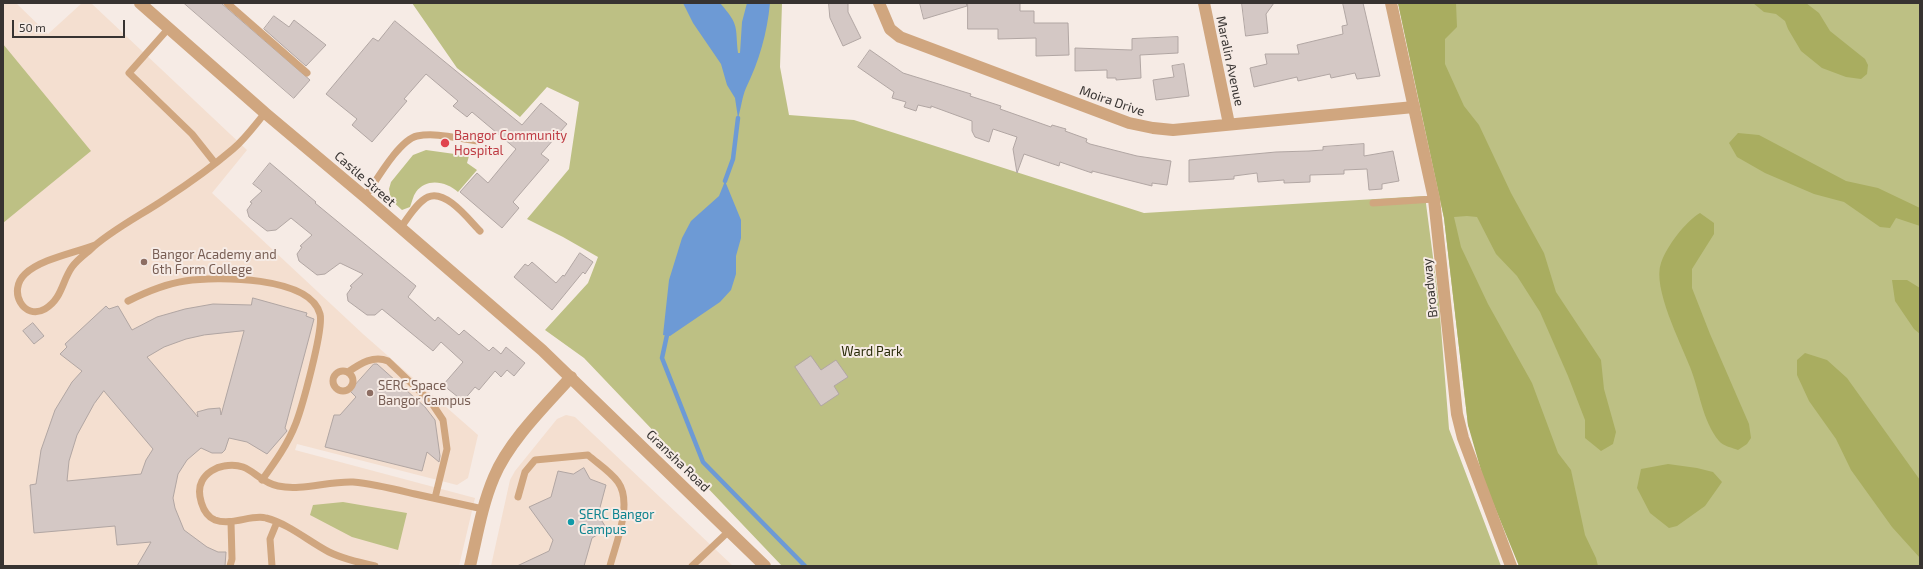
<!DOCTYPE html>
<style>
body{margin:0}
#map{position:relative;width:1923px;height:569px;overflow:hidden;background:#f6ebe5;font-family:"Exo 2",sans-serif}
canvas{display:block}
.frame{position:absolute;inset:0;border:4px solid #373331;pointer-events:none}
.scale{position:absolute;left:12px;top:20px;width:113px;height:18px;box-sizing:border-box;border:2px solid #373331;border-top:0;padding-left:5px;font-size:12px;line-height:14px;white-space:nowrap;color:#373331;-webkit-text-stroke:3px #f6ebe5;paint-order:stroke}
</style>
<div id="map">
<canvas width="1923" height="569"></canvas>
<div class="frame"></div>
<div class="scale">50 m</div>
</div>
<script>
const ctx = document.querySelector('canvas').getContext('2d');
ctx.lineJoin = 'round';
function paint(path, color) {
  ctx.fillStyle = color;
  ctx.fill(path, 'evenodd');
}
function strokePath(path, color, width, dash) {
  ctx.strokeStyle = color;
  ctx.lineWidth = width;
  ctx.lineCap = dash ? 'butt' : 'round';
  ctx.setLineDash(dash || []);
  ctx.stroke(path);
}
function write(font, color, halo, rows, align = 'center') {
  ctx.font = font + ' "Exo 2",sans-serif';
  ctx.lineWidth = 4;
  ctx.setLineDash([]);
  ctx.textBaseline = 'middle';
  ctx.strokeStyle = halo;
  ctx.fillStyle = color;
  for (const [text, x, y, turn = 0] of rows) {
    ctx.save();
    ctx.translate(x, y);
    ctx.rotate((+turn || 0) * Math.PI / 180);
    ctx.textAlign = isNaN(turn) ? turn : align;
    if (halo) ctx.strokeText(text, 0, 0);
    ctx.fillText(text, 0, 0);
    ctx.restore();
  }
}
paint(new Path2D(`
 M3,3H16L48,34L82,3H91L247,150L212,193L363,334L478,435L468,478L457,485L297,444L295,450L475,498L459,566H3Z
 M566,415L575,417L733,566H491L510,480L515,471L557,419Z`), '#f4dfd0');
paint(new Path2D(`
 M412,3H782L780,67L789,115L854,120L1144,213L1425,196L1439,303L1449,429L1501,566H782L584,358L545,330L588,283L598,257L563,237L527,219L569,169L579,102L547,87L520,117L457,68Z
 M1398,3H1920V566H1519L1468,425L1444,218Z
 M3,44L91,151L3,223Z
 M426,150L469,156L467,163L477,170L458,192C447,182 427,177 416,192C413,196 412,202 410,207L402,210L391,200L389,189L391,182L413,155Z
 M343,502L407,513L398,550L352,537L310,515L313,505Z`), '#bdc084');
paint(new Path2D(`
 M1398,3H1456L1457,27L1445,39V64L1464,106L1479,125L1511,193L1544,253L1556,292L1601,360L1604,389L1616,432L1613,444L1601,451L1585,438V420L1568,376L1540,312L1517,276L1496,254L1477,217L1467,216L1454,217L1461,247L1488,304L1532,383L1558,453L1571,470L1585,535L1596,558L1598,566H1519L1484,481L1468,425L1444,218Z
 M1753,3H1806L1819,13L1830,31L1865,59L1868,65L1867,74L1861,79L1846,77L1822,68L1801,51L1788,29L1785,21L1776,14L1764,12Z
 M1738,133L1759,135L1846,181L1878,188L1920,208V226L1896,218L1890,228L1880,227L1844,202L1814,194L1765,173L1737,157L1729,143Z
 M1700,213L1714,223V234L1692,269V288L1710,334L1749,424L1751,438L1747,444L1738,450C1733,448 1723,446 1719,441C1702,420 1700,392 1690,367C1681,343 1652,288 1661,263C1667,246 1685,222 1700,213Z
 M1892,280H1907L1920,288V334L1914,329L1895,301Z
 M1805,353L1827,360L1847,378L1920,480V558L1892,527L1851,470L1836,439L1809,401L1797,375V360Z
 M1668,464L1697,468L1713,472L1722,482L1705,506L1677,526L1669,528L1650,513L1637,488L1641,469Z`), '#a9ad60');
paint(new Path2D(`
 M683,3H720C740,26 735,26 738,53H740L742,22L747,3H770C767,34 759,61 746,88C742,97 741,109 738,118L735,98L727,85L721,64L693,23Z
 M725,181L741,220V238L736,256V274L731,290L720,302L670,336L663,335L669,280L682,238L691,221L719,196Z`), '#6d9ad5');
strokePath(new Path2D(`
 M725,181L733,159L738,118
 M667,335L662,358L703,462L805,566`), '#6d9ad5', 4.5);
const building = new Path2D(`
 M184,3H221L310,80L294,98Z
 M829,3H848V12L861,38L843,46L830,18Z
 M920,3H966L967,6L924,19Z
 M968,3H1020V11H1034V23H1068L1069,55L1036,56V38L998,39V29H968Z
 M1242,3H1274L1266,14L1268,33L1246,36Z
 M1343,3H1363L1380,76L1357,79L1355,73L1331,78L1330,74L1298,81L1297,77L1254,87L1250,68L1267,64L1265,54H1299L1297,45L1343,34L1342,26L1347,25Z
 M274,16L289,27L294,20L326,45L306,66L264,29Z
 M395,21L522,125L541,103L567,124L541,154L549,160L513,202L519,208L502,228L460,192L477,173L488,183L516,149L472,112L467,117L453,106L458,101L426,74L404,99L407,101L372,142L352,125L357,119L326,94L373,38L378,41Z
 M1178,37V53L1140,55L1141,78L1116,80V78H1107V70L1075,71V48L1132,50V39Z
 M870,50L903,73L971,94L970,96L1001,106L1000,109L1051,127L1052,125L1066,129L1065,131L1087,139L1086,142L1090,144L1137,156L1171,161L1167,185L1152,183V186L1092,171V173L1060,162L1059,166L1024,154L1017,173L1013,149L1017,137L993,129L989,142L975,137L972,131V121L931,106V108L918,105L916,111L904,107L906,102L892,98L894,92L858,67Z
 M1184,64L1189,96L1156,100L1153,80L1174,77L1172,66Z
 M1364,144V156L1393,151L1399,181L1382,184V189L1369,190L1367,169L1344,170V174L1310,175V182L1284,183V180L1258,182L1257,173L1234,176V179L1189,182V160L1276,152L1309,151L1323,150V147Z
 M270,163L316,202L315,203L416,286L408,297L435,321L438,317L459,335L464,330L489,351L493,347L501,354L506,347L525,363L514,376L507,370L501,377L495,371L479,390L475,387L463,401L443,385L463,362L441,342L433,351L382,309L375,315H367L348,301L347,294L352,287L350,286L363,274L340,263L325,274L317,275L299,261L297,254L302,247L300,246L312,235L291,218L276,230L267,231L249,217L247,210L252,203L250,202L262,191L253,184Z
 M580,253L593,262L585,274L583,272L552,310L514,277L525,264L528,266L532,262L556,283L563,275L564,276Z
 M253,298L307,313L306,316L314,319L285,428L287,431L267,454L247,442L229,438L225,450L222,453H212L201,448L187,460L178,474L173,498L175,508L184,530L207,547L218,552H226L225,566H137L151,542L117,545L115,526L34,533L30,485L36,484L41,450L55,410L72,382L82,371L60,354L67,347L65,344L106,306L109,309L118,306L132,330L157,317L185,309L213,304L251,305ZM244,331L221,415L220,408L208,409L197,412L198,417L147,357L164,347L186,339L204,335ZM104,391L153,449L146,460L141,474L67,481L69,461L77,435L94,404Z
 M33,323L44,336L34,344L23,331Z
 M811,356L821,370L836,360L848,377L834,386L839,394L821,406L795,367Z
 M374,364H377L425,407L435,420L440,456L439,462L427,452L422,471L325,447L334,415H340L356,397L350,391Z
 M584,468L590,479L606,485L598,515L607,529L592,538L584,566H517L549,551L553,540L529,507L551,497L558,471L573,474Z`);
paint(building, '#d4c8c5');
strokePath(building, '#b1a6a3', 1);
strokePath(new Path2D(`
 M227,3L307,73
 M168,29L129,73L192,134L215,163
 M365,197C376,181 399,140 417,136C437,132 459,139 479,141
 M1373,203L1434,199
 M401,227C408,218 417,202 428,197C446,189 469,220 480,231
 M95,245C74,253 41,259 25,274C7,291 24,321 45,309C62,299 62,281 72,267C77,260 84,255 90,250C108,232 143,214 165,199C188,184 212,167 233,149C245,139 255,125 265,113
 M128,301C146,292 165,284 185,281C216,276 310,276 320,314C324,329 302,407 296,423C288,444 275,462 262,480
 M333 381a10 10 0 1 1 20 0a10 10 0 1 1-20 0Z
 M348,372C361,363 374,355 388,361L431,402L443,420L447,449L435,498
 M518,497L525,472L535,460L588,455C597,463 611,472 618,482C633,503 616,543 610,566
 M230,566L232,559L231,522
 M272,566L270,539L277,522
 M375,566C361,563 343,559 329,552C308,541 289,524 266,518C252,514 232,526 215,520C202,515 196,492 202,481C206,473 216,467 224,466C251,461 255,481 278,486C302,491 328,481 353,482C375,484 394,489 415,494C438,499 460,504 483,509
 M692,566L729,531`), '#d0a67f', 7);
strokePath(new Path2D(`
 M879,3L890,29L900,37L1129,123L1153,128L1173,130L1414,107
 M1204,3L1229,124
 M470,566C477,536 482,505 494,477C509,441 545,406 571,377`), '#d0a67f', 12);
strokePath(new Path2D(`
 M140,3L265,113L365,197L542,350L765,566
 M1391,3L1434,199L1457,414L1463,438L1511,566`), '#d0a67f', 12);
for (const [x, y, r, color] of [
 [445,143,5,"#e0444e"],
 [144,262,4,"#8d6e63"],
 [370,393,4,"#8d6e63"],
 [571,522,4,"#0f9aa8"]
]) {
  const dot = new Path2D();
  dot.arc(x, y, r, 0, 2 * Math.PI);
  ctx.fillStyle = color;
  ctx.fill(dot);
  strokePath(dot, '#f6ebe5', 1.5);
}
write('13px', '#373331', '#f6ebe5', [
 ["Maralin Avenue",1230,61,78],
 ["Moira Drive",1112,101,19],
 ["Castle Street",365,179,41],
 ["Broadway",1430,288,-96],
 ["Gransha Road",678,461,44]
]);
write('13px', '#be3a42', '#f6ebe5', [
 ["Bangor Community",454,136],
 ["Hospital",454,151]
], 'left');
write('13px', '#785e54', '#f6ebe5', [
 ["Bangor Academy and",152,255],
 ["6th Form College",152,270],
 ["SERC Space",378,386],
 ["Bangor Campus",378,401]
], 'left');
write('13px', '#2a2c09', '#f6ebe5', [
 ["Ward Park",872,352]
]);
write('13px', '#0d838f', '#f6ebe5', [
 ["SERC Bangor",579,515],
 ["Campus",579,530]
], 'left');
</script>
